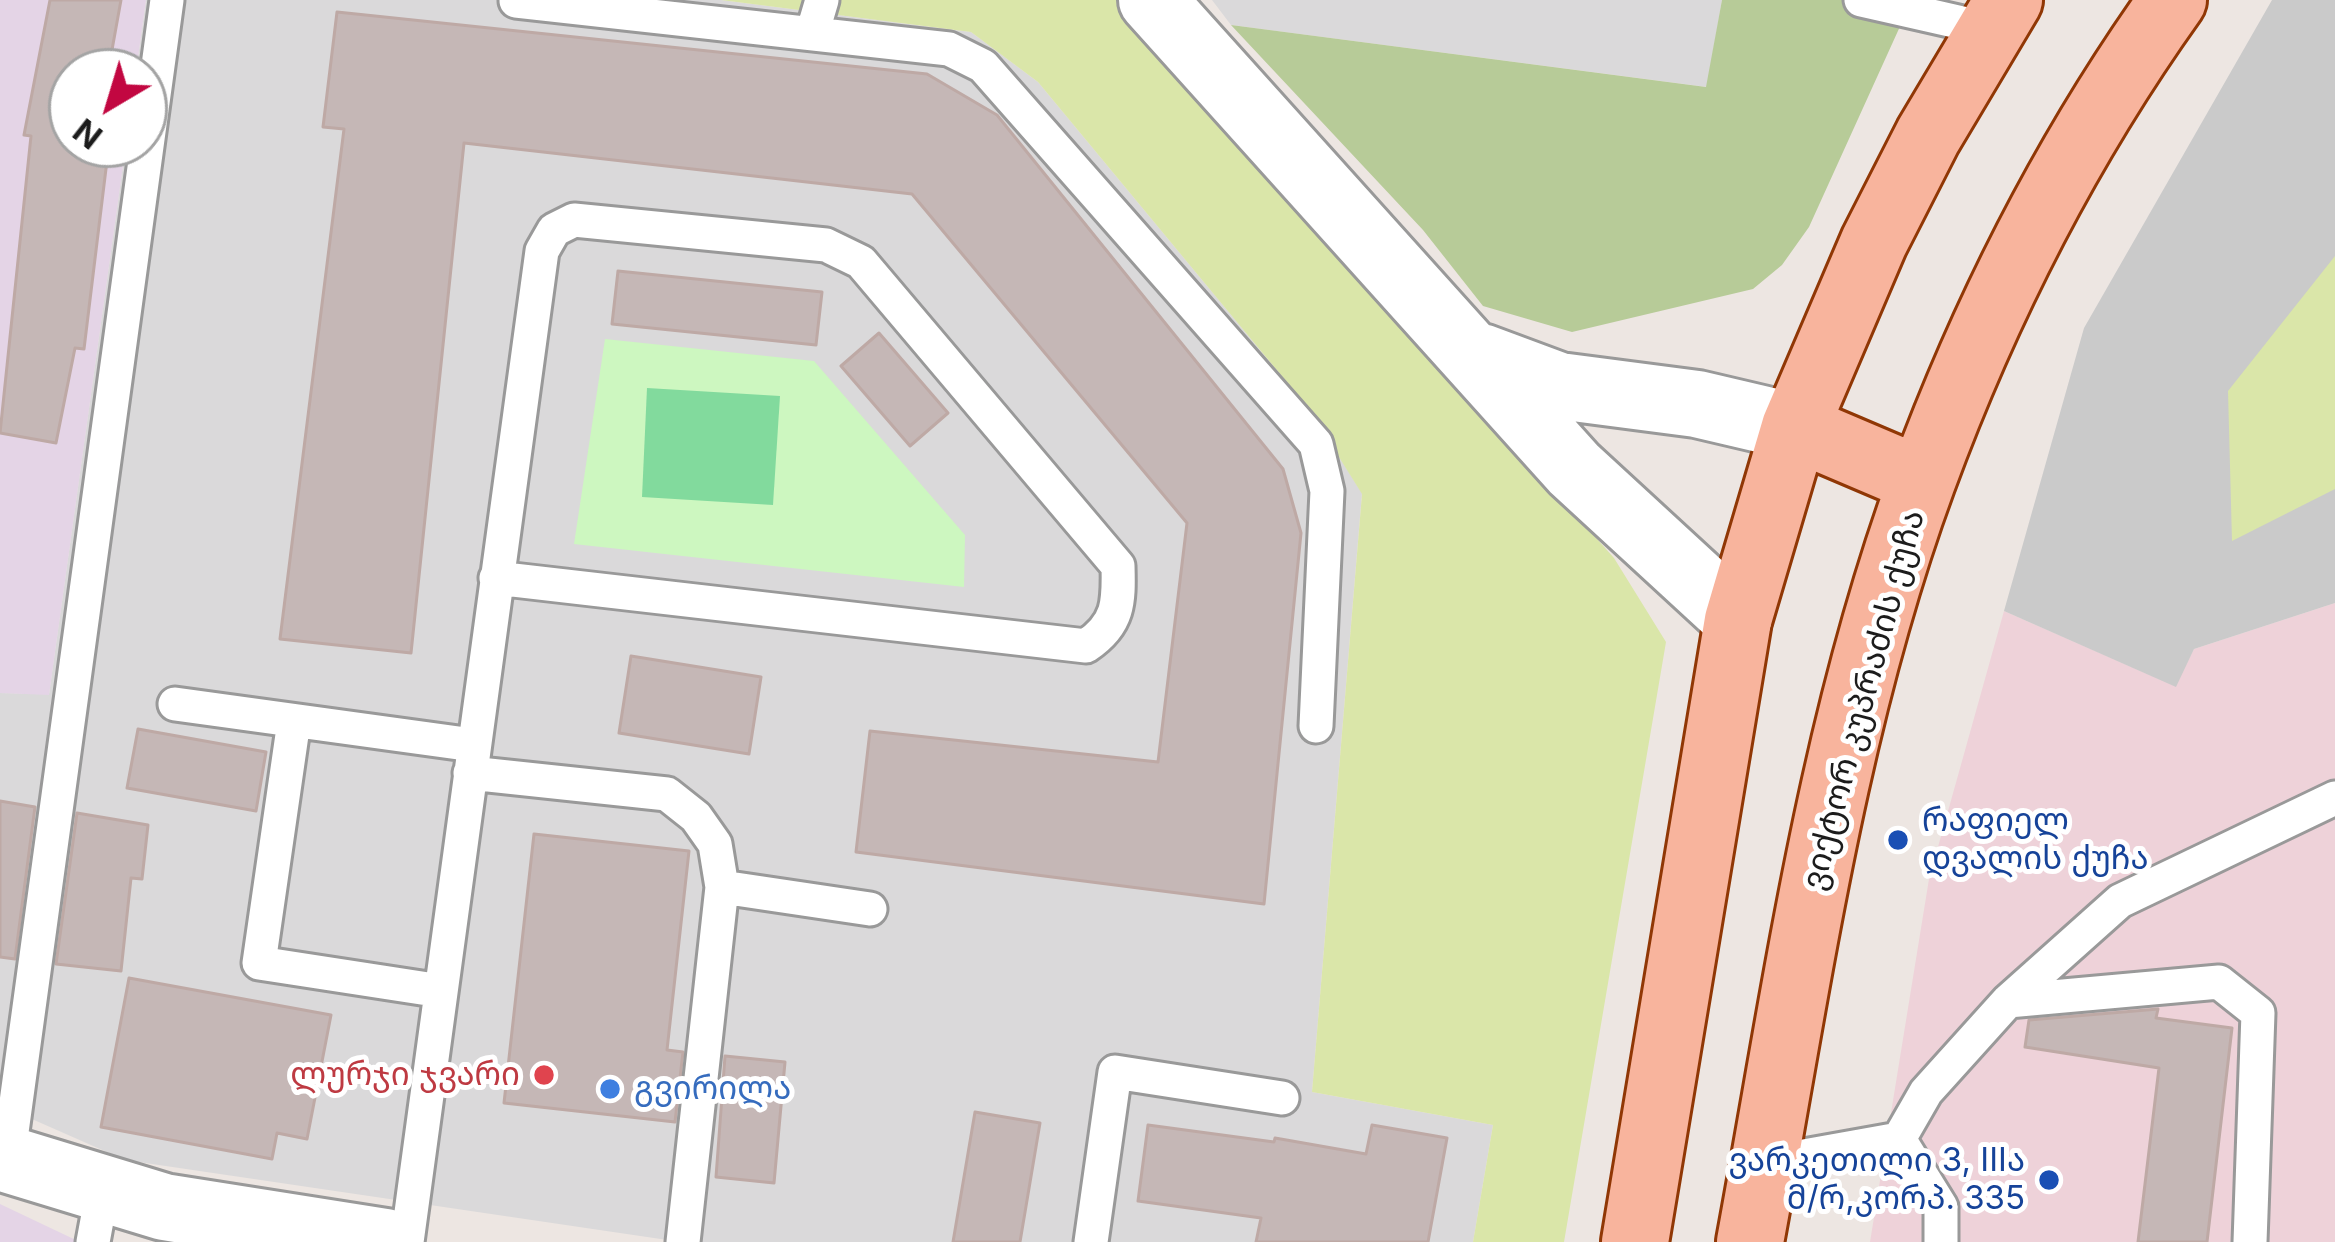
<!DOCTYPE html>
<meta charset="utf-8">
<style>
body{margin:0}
#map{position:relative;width:2335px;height:1242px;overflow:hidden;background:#ede6e2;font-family:Inter,sans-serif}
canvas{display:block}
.north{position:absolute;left:48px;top:48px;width:120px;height:120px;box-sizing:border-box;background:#fff;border:3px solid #a4a4a4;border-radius:50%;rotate:218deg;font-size:33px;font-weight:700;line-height:48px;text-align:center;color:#1c1c1c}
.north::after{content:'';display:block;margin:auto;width:42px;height:54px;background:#c20741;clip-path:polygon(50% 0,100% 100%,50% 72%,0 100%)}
</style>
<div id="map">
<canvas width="2335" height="1242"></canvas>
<div class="north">N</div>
</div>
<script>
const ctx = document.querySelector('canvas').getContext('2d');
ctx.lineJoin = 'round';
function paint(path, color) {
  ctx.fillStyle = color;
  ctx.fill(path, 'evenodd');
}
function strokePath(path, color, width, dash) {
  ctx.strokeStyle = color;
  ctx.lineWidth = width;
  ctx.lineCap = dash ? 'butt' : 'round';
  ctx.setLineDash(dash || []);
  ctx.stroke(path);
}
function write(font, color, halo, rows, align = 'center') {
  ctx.font = font + ' Inter,"Noto Sans Georgian",sans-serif';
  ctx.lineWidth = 10;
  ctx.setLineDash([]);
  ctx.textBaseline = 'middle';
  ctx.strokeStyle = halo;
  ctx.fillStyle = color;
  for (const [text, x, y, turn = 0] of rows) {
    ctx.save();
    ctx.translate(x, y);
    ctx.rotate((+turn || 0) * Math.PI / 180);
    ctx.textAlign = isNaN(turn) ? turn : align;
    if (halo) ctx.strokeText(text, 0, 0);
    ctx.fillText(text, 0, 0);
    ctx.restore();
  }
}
paint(new Path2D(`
 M146,0H721L971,32L1038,82L1309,409L1362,493L1312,1092L1493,1125L1473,1242H681L125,1160L0,1105V693L49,694L126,144H144V72H136Z
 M1212,0H1722L1707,87L1231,25Z`), '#dad9da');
paint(new Path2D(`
 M2335,603V1242H1870L1929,879L2004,611L2175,686L2194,649Z`), '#eed2d9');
paint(new Path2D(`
 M0,0H146L136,72H72V144H126L49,695L0,693Z
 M0,1204L80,1242H0Z`), '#e4d4e6');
paint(new Path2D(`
 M2272,0H2335V603L2194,649L2176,687L2004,611L2084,328Z`), '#cacaca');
paint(new Path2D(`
 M721,0H1117L1614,558L1666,642L1564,1242H1473L1493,1125L1312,1092L1362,494L1309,409L1038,82L971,32Z
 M2335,256V489L2232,541L2228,391Z`), '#dae6a9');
paint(new Path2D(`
 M1722,0H1912L1809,227L1782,265L1753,289L1572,332L1483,306L1423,230L1231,25L1706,87Z`), '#b7cb98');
paint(new Path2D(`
 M605,339L814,361L965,535L964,587L574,544Z`), '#cdf7c0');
paint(new Path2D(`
 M647,388L780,396L773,505L642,497Z`), '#82da9d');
const building = new Path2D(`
 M50,0H121L108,72H72V144H109L84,349L75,348L56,443L0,433L31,136L24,135Z
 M337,12L927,74L997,115L1283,469L1301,533L1264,904L856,852L870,731L1158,762L1187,523L912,194L464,143L411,653L280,639L344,129L323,127Z
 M618,271L822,292L816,345L612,324Z
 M879,333L948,413L910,446L841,366Z
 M631,656L761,677L749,754L619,733Z
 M138,729L266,752L256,811L127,788Z
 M0,801L35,807L15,959L0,957Z
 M77,813L148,825L142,879L131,878L121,971L56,964Z
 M534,834L689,851L667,1050L683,1052L675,1122L504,1103Z
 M129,978L331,1015L307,1139L277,1133L272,1159L101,1127Z
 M2158,1009L2156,1018L2232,1028L2207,1242H2138L2159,1068L2025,1047L2029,1020Z
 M725,1056L785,1062L774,1183L716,1177Z
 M975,1112L1040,1123L1020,1242H953Z
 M1148,1125L1274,1142L1275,1138L1366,1154L1372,1125L1447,1138L1428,1242H1256L1261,1218L1138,1201Z`);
paint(building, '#c5b7b6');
strokePath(building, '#bea9a5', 3);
const service = new Path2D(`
 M1861,0L1989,29
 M516,1L949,49L983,66L1316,444L1327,491L1316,726
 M812,34L822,0
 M175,704L473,745
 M294,721L259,963L441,991
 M470,773L667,794L696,817L715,844L722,887L870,909
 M2008,1001L2219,982L2258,1013L2250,1242
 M1899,1139L1926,1092L2008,1001L2120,901L2335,798
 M1899,1139L1941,1207V1242
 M8,1161L167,0
 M1765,1163L1899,1139
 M93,1242L103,1188
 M407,1242L542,251L554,230L574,220L826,245L861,262L1118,566C1119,602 1119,624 1086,646L496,578
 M683,1242L722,887
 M1091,1242L1115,1072L1282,1098`);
const minor = new Path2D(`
 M0,1157L164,1207L386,1242`);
const tertiary = new Path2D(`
 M1152,0L1574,469L1738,620
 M1481,357L1559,386L1697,404L1795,427`);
const primary = new Path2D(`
 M1795,427L1922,481
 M1635,1242L1738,620L1795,427L1874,242L1928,136L2009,0
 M1750,1242C1797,988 1832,725 1922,481C1984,312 2068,147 2173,0`);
strokePath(service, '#999', 39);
strokePath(minor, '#999', 72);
strokePath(tertiary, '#999', 72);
strokePath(primary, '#903705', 72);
strokePath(service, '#fff', 33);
strokePath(minor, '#fff', 66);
strokePath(tertiary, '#fff', 66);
strokePath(primary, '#f8b49d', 66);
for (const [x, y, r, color] of [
 [1898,840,12,"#1a4fb4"],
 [544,1075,12,"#e0444e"],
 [610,1089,12,"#3f7fe0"],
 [2049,1180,12,"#1a4fb4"]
]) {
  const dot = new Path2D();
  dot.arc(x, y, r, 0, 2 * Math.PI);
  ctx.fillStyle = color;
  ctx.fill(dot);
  strokePath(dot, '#fff', 4.5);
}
write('33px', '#1c1c1c', '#fff', [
 ["ვიქტორ კუპრაძის ქუჩა",1864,700,-75]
]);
write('33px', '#164399', '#fff', [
 ["რაფიელ",1922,821],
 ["დვალის ქუჩა",1922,859],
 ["ვარკეთილი 3, IIIა",2025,1161,"right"],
 ["მ/რ,კორპ. 335",2025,1199,"right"]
], 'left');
write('33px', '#be3a42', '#fff', [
 ["ლურჯი ჯვარი",520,1075]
], 'right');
write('33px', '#366cbe', '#fff', [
 ["გვირილა",634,1089]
], 'left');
</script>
